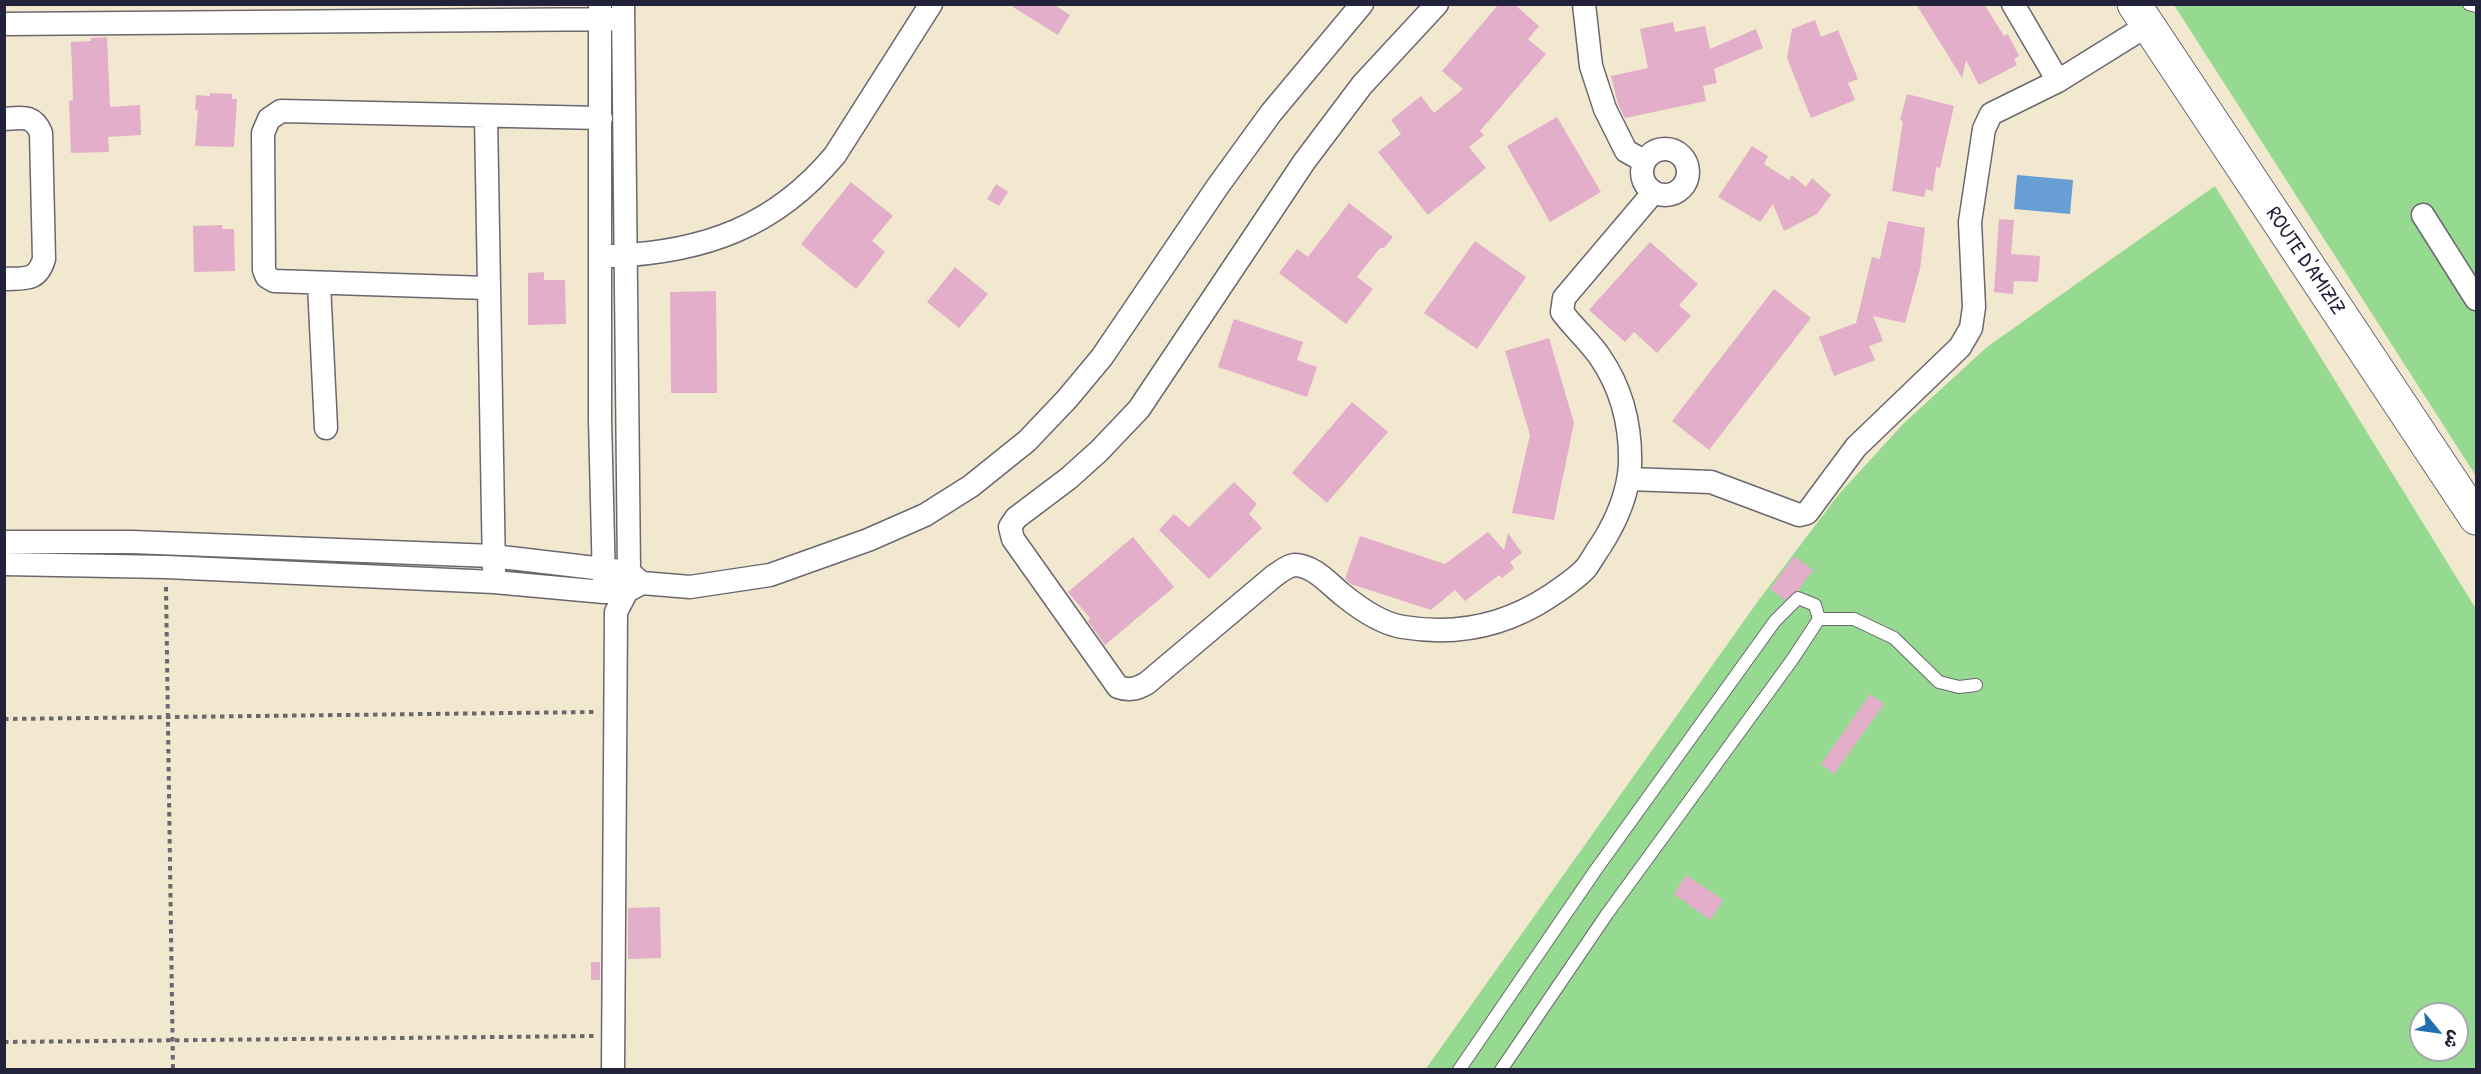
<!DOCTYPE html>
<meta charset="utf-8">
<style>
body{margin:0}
#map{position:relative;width:2481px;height:1074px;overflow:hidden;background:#f2e8cf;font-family:"Patrick Hand","Playpen Sans Arabic",sans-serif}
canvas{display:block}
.frame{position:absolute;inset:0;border:6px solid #22223b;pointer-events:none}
.north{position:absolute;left:2409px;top:1002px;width:60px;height:60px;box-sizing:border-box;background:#fff;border:2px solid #a7a7b1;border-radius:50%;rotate:119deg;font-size:16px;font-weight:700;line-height:24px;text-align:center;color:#22223b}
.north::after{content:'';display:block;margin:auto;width:21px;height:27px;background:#1f6fb2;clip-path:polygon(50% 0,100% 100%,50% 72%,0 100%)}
</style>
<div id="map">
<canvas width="2481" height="1074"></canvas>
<div class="frame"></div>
<div class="north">ش</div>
</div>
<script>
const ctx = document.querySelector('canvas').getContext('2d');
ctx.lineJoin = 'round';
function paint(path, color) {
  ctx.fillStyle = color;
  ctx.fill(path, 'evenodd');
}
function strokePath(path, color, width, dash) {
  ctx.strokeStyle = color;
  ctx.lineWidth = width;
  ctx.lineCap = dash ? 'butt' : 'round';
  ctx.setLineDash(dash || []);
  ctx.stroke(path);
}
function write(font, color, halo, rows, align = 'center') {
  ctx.font = font + ' "Patrick Hand",sans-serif';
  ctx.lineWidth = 6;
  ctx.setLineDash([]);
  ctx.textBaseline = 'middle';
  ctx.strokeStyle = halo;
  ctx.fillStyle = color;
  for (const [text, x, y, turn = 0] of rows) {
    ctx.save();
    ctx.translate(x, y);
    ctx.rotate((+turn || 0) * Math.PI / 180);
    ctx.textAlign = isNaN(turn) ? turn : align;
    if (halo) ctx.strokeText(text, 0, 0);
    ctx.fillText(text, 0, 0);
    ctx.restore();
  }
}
paint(new Path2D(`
 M2174,5H2476V476Z
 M2215,186L2476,609V1069L1425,1070L1758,601L1839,494L1904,423L1987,347ZM2421,1014H2457V1050H2421Z`), '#96da92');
paint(new Path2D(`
 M2017,175L2073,180L2070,214L2014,209Z`), '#679ed4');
paint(new Path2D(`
 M1008,4H1053L1070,15L1058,35Z
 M1499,4H1514L1539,26L1528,39L1546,54L1480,131L1484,135L1469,147L1486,168L1428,215L1378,152L1401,134L1391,120L1421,96L1434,113L1463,89L1442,71Z
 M1916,4H1984L2004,36L2008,34L2019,56L2014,59L2017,65L1979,85L1966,60L1962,78Z
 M1815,20L1821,37L1838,30L1858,79L1848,83L1855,100L1811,118L1787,58L1792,29Z
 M1673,22L1675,32L1705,26L1710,49L1756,29L1763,48L1714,69L1717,83L1703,86L1706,101L1625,118L1618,104L1611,76L1648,68L1640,29Z
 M107,37L110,107L140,105L141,135L108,137L109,152L71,153L69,101L73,100L71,42L91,41V38Z
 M210,93L232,94V99H237L234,147L195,146L198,110H195L196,95L210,96Z
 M1907,94L1954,106L1940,168L1936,167L1933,191L1926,189L1924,197L1892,191L1903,121L1900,120Z
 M1557,117L1601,192L1550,222L1507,146Z
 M1752,146L1768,156L1764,164L1789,180L1792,175L1806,187L1812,178L1831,195L1817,214L1784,231L1773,204L1760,222L1718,197Z
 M851,182L893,216L872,241L885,252L856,289L801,244Z
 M996,184L1008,192L999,206L987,199Z
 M1349,203L1393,237L1384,248H1380L1357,277L1373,289L1346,324L1279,273L1297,249L1308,257Z
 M1999,219L2014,220L2011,254L2040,256L2038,282L2014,281L2013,294L1994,292Z
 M1888,221L1925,228L1920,269L1905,323L1873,316L1883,341L1869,346L1875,360L1834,376L1819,337L1856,323L1872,257L1880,259Z
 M222,225V229H234L235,271L194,272L193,226Z
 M1475,241L1526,277L1477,349L1424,313Z
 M1650,242L1698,284L1679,305L1691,316L1657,353L1634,332L1625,342L1589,310Z
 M955,267L988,294L959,328L927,302Z
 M544,272V280H565L566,324L528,325V273Z
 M1774,289L1811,318L1709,450L1672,421Z
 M716,291L717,393H671L670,292Z
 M1234,319L1303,342L1297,360L1317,367L1307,397L1218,367Z
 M1549,338L1574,423L1554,520L1512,513L1530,435L1505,351Z
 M1352,402L1388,432L1327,503L1292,473Z
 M1234,482L1257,504L1249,514L1262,528L1209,579L1159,530L1174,514L1189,527Z
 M1488,532L1504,550L1508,533L1522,553L1510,562L1514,568L1502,578L1499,575L1465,601L1455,590L1431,610L1351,584L1345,579L1360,536L1445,564Z
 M1133,537L1174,587L1105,645L1088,621L1090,618L1068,592Z
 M1794,556L1813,570L1798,590L1785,600L1770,589Z
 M1870,694L1884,704L1834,774L1821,764Z
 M1686,875L1723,900L1710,920L1674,894Z
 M660,907L661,958L628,959V908Z
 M591,962H600V980H591Z`), '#e2aec9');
const service = new Path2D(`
 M2469,4L2476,6
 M1819,619H1854L1894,638L1939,682L1959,687L1976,685
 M1459,1070L1595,871L1775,621L1798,598L1815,605L1819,619L1792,660L1607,914L1501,1070`);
const minor = new Path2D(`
 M1437,4L1362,85L1304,162L1139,409L1099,451L1069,478L1016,518L1010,527L1013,539L1118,687C1129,691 1137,689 1147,683L1274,576C1280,572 1287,566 1294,565C1314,565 1329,584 1343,595C1359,608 1383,624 1403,627C1457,636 1505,626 1550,596C1562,588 1576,579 1586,568C1591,561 1596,552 1601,545C1617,520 1628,494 1630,465C1631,427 1622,389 1600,357C1589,341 1574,328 1562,312L1564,298L1653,193
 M1584,4L1591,66L1605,109L1626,151L1644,161
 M2013,4L2058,81
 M600,6V419L604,582
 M4,24L623,19
 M486,116L494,572
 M4,119C22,118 33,114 41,133L44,259C37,282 25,278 4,279
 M1642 172a23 23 0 1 1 46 0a23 23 0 1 1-46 0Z
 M2423,215L2476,299
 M612,256C704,252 775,227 835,155L931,4
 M319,284L326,428
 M487,288L274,281L267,277L264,270L263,133L269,119L281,111L601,118
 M1629,479L1711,482L1799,515L1807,513L1856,447L1960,347L1971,328L1974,307L1970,222L1984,129L1991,114L2058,81L2148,25
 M4,542H132L493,556L629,572L640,582
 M4,564L166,567L494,582L604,592L627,591L642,583L690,587L770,575L868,540L925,515L971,486L1027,441L1067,399L1102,357L1218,186L1271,113L1362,4
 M613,1070L616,612L627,591L629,572L623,4`);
const primary = new Path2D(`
 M2134,4L2476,518`);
strokePath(service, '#6b676f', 14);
strokePath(minor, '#6b676f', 25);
strokePath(primary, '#6b676f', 35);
strokePath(new Path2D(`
 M166,587L173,1070
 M4,719L595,712
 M4,1042L595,1036`), '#6b676f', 4, [4.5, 4.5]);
strokePath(service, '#fff', 12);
strokePath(minor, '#fff', 22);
strokePath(primary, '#fff', 33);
write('21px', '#22223b', '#fff', [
 ["ROUTE D'AMIZIZ",2305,261,56]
]);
</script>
